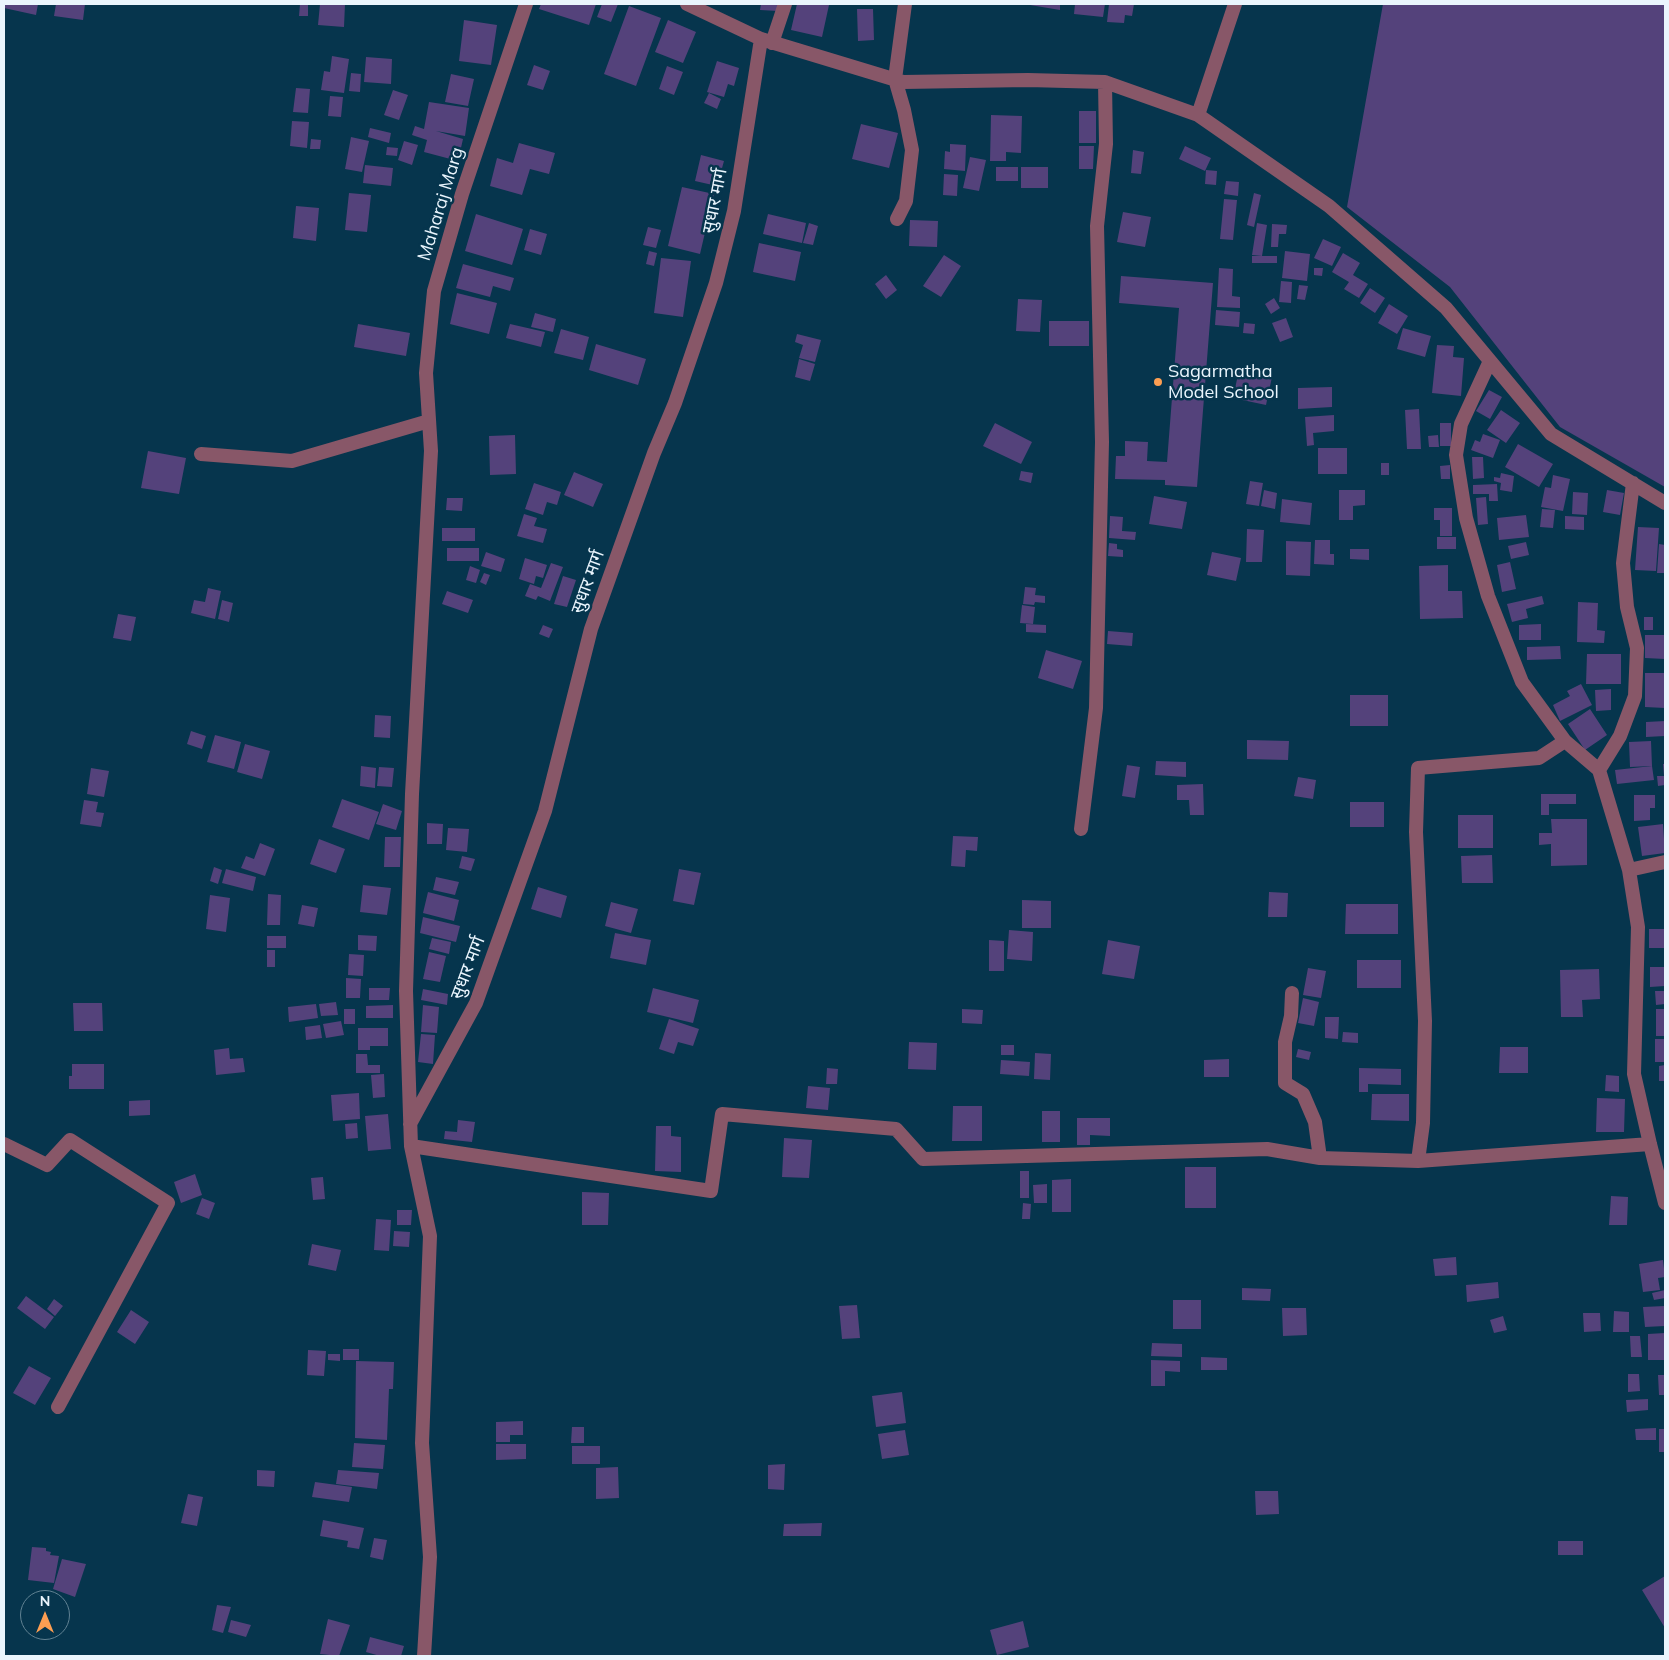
<!DOCTYPE html>
<meta charset="utf-8">
<style>
body{margin:0}
#map{position:relative;width:1669px;height:1660px;overflow:hidden;background:#06354d;font-family:Mulish,sans-serif}
canvas{display:block}
.frame{position:absolute;inset:0;border:5px solid #eaf5fd;pointer-events:none}
.north{position:absolute;left:20px;top:1590px;width:50px;height:50px;box-sizing:border-box;background:#06354d;border:1px solid #618293;border-radius:50%;rotate:0deg;font-size:14px;font-weight:700;line-height:20px;text-align:center;color:#eaf5fd}
.north::after{content:'';display:block;margin:auto;width:18px;height:22px;background:#fc9e52;clip-path:polygon(50% 0,100% 100%,50% 72%,0 100%)}
</style>
<div id="map">
<canvas width="1669" height="1660"></canvas>
<div class="frame"></div>
<div class="north">N</div>
</div>
<script>
const ctx = document.querySelector('canvas').getContext('2d');
ctx.lineJoin = 'round';
function paint(path, color) {
  ctx.fillStyle = color;
  ctx.fill(path, 'evenodd');
}
function strokePath(path, color, width, dash) {
  ctx.strokeStyle = color;
  ctx.lineWidth = width;
  ctx.lineCap = dash ? 'butt' : 'round';
  ctx.setLineDash(dash || []);
  ctx.stroke(path);
}
function write(font, color, halo, rows, align = 'center') {
  ctx.font = font + ' Mulish,"Noto Sans Devanagari",sans-serif';
  ctx.lineWidth = 5;
  ctx.setLineDash([]);
  ctx.textBaseline = 'middle';
  ctx.strokeStyle = halo;
  ctx.fillStyle = color;
  for (const [text, x, y, turn = 0] of rows) {
    ctx.save();
    ctx.translate(x, y);
    ctx.rotate((+turn || 0) * Math.PI / 180);
    ctx.textAlign = isNaN(turn) ? turn : align;
    if (halo) ctx.strokeText(text, 0, 0);
    ctx.fillText(text, 0, 0);
    ctx.restore();
  }
}
paint(new Path2D(`
 M4,4H38L36,15L4,8Z
 M56,4H85L83,20L54,16Z
 M300,4H308V16H299Z
 M320,4H345L344,27L318,25Z
 M541,4H596L589,25L539,9Z
 M602,4H618L611,22L597,17Z
 M761,4H778V11L760,10Z
 M797,4L829,5L822,37L791,30Z
 M1031,4H1060V10L1030,5Z
 M1075,4H1105L1103,17L1074,14Z
 M1109,4H1134L1132,16L1125,15L1124,23L1107,22Z
 M1383,4H1665V487L1560,427L1450,287L1347,207Z
 M629,6L661,18L636,86L604,74Z
 M857,9H873L874,40L858,41Z
 M464,20L497,25L491,65L459,61Z
 M668,20L696,32L683,63L655,52Z
 M332,56L349,59L344,93L321,90L324,71L330,72Z
 M366,57L392,59L391,84L364,82Z
 M717,61L739,68L734,86L728,84L724,97L707,92Z
 M534,65L550,71L543,90L527,85Z
 M667,66L683,72L674,95L659,89Z
 M351,73L361,74L360,92L349,91Z
 M451,74L474,79L468,106L445,102Z
 M296,88L310,89L308,113L293,112Z
 M393,90L408,95L399,120L384,115Z
 M709,93L721,99L717,109L704,103Z
 M330,96L343,97L341,117L328,116Z
 M429,102L469,108L465,136L436,131L463,139L458,161L424,152L427,140L412,135L415,126L424,129Z
 M1079,111H1096V143H1079Z
 M991,115L1022,116L1021,153L1006,152V161H990Z
 M292,121L309,122L307,148L290,146Z
 M861,124L898,133L889,168L852,159Z
 M370,128L391,133L389,143L368,137Z
 M351,137L369,141L362,172L345,169Z
 M311,139L321,140L320,149H310Z
 M404,141L418,145L412,165L398,160Z
 M519,143L555,153L549,174L530,169L522,195L490,186L497,158L513,163Z
 M950,144L966,145L965,171L944,169L945,151L950,152Z
 M1079,146H1094L1093,169H1079Z
 M1185,146L1211,158L1205,171L1179,159Z
 M387,147L398,148L397,156L386,155Z
 M1133,150L1144,152L1141,174L1131,173Z
 M701,155L724,161L717,186L695,181Z
 M970,157L986,160L979,191L963,188Z
 M365,165L393,168L391,186L363,183Z
 M996,167H1018V181H996Z
 M1021,167H1048V188H1021Z
 M1206,170L1217,171L1216,185L1205,184Z
 M944,174L958,175L957,196L943,195Z
 M1226,181L1239,182L1238,196L1224,194Z
 M682,187L714,194L700,254L668,246Z
 M349,193L371,195L367,232L345,230Z
 M1254,193L1261,195L1254,227L1247,225Z
 M1224,199L1237,200L1233,240L1220,239Z
 M296,206L319,208L316,241L293,238Z
 M1123,212L1151,217L1145,247L1117,242Z
 M476,214L523,229L512,265L465,251Z
 M768,214L806,223L802,243L763,234Z
 M910,220L938,221L937,247L909,246Z
 M809,223L818,226L813,245L803,243Z
 M1257,223L1267,225L1262,256L1252,255Z
 M1272,224L1287,225L1286,234H1279L1278,247H1271Z
 M648,227L661,230L656,248L643,245Z
 M530,229L547,234L541,255L524,250Z
 M1323,239L1341,247L1332,266L1314,258Z
 M759,243L801,252L795,281L753,272Z
 M649,251L657,253L654,266L646,264Z
 M1285,251L1310,254L1307,281L1282,278Z
 M1343,253L1360,263L1353,275L1368,284L1359,298L1344,289L1349,282L1332,272Z
 M944,255L961,266L941,297L923,286Z
 M1252,256H1277V263H1252Z
 M661,258L691,261L683,317L654,313Z
 M463,264L514,278L510,291L493,286L490,297L456,288Z
 M1219,268L1233,269L1232,296L1240,297V308L1217,307Z
 M1314,268H1323L1322,276L1314,275Z
 M886,275L897,290L886,299L875,284Z
 M1121,276L1213,283L1197,487L1165,485V480L1115,479L1116,456H1125V441L1148,442L1147,461L1167,462L1179,308L1119,303Z
 M1281,281L1292,282L1291,303L1279,302Z
 M1299,285L1308,286L1305,300L1297,299Z
 M1370,288L1385,298L1375,313L1360,303Z
 M457,293L497,303L489,334L450,324Z
 M1274,298L1280,308L1271,314L1265,304Z
 M1018,299L1042,300L1040,332L1016,331Z
 M1389,304L1408,316L1397,334L1378,323Z
 M1216,310L1240,312L1239,327L1215,325Z
 M535,313L556,319L553,332L531,327Z
 M1286,318L1293,337L1280,342L1272,323Z
 M1049,321H1089V346H1049Z
 M1244,323L1255,324L1254,334L1243,333Z
 M358,324L410,333L406,356L354,347Z
 M510,324L545,332L541,347L506,338Z
 M1403,328L1431,336L1425,357L1397,349Z
 M561,329L589,337L583,360L554,353Z
 M797,334L821,340L815,362L799,358L803,345L795,342Z
 M596,344L646,359L638,385L589,370Z
 M1437,345L1454,346L1453,357L1464,358L1461,396L1432,393Z
 M799,359L815,364L810,381L795,377Z
 M1239,370L1272,377L1266,405L1233,398Z
 M1332,387V407L1298,409V388Z
 M1489,390L1502,397L1490,419L1476,411Z
 M1419,409L1421,449H1407L1405,410Z
 M1501,410L1520,423L1506,443L1487,430Z
 M1334,415V431L1313,433L1314,445L1307,446L1305,417Z
 M995,423L1032,442L1021,464L983,446Z
 M1440,423H1451V446H1440Z
 M1483,434L1500,440L1493,458L1471,450L1475,440L1480,442Z
 M515,435L516,474L490,475L489,436Z
 M1438,435L1439,447H1429L1428,436Z
 M1518,444L1553,464L1539,487L1505,467Z
 M1318,448H1347V474H1318Z
 M148,451L186,458L179,494L141,488Z
 M1472,457H1483L1484,478L1473,479Z
 M1381,463H1389V475H1381Z
 M1450,465V479H1441L1440,466Z
 M1021,471L1033,473L1031,483L1019,480Z
 M574,472L603,484L593,507L564,495Z
 M1501,473L1514,476L1512,492L1500,490L1501,483L1494,481V477L1500,478Z
 M1553,475L1570,479L1563,511L1541,507L1545,487L1551,488Z
 M1250,481L1263,483L1259,506L1246,504Z
 M534,483L561,492L557,505L547,502L543,515L525,509Z
 M1497,484L1498,501H1489V494H1473V485Z
 M1264,490L1277,493L1275,509L1261,506Z
 M1339,490H1365V505L1353,506V520H1339Z
 M1607,490L1624,493L1620,515L1603,512Z
 M1573,492L1588,493L1587,515L1572,514Z
 M1154,496L1187,502L1182,529L1149,524Z
 M1486,497L1488,524L1478,525L1476,498Z
 M447,498H463L462,511L446,510Z
 M1282,499L1312,503L1310,525L1280,522Z
 M1434,508H1452V536H1440V520H1434Z
 M1542,509L1555,510L1553,528L1540,527Z
 M524,514L537,518L534,526L547,529L543,543L517,536Z
 M1526,515L1529,537L1499,540L1497,518Z
 M1110,516L1123,517L1122,531L1136,532L1135,540L1109,538Z
 M1565,516L1584,517V530L1565,529Z
 M1638,527L1659,528L1656,571L1635,570Z
 M442,528H475V541H442Z
 M1247,529L1264,530L1262,562H1246Z
 M1437,537H1456V549H1437Z
 M1315,540H1330V554H1334V565L1314,564Z
 M1286,541L1311,542L1310,576L1286,575Z
 M1526,542L1529,555L1511,559L1508,546Z
 M1109,543L1117,544V549L1123,550V557L1108,556Z
 M1659,544L1665,545V573H1657Z
 M447,548H479V561H447Z
 M1350,549H1369V560L1350,559Z
 M486,552L505,559L501,572L481,566Z
 M1212,552L1241,558L1236,581L1207,575Z
 M525,558L547,565L543,578L536,576L534,584L519,579Z
 M1510,562L1516,589L1502,592L1497,565Z
 M551,563L563,567L550,601L538,596L536,600L525,596L530,584L541,588Z
 M1448,565V591H1462L1463,618L1420,619L1419,566Z
 M470,566L480,570L476,583L466,580Z
 M484,573L490,575L486,585L480,582Z
 M563,576L576,580L567,607L554,604Z
 M1025,587L1036,588L1035,595L1045,596V603L1035,602L1034,605L1023,604Z
 M208,588L221,591L215,619L191,613L194,600L205,602Z
 M447,591L473,600L468,613L442,604Z
 M1542,596L1544,604L1526,609L1528,618L1512,622L1507,604Z
 M222,600L233,603L229,622L218,619Z
 M1578,602L1598,603L1597,630L1605,631L1604,643L1577,642Z
 M1022,605L1035,607L1033,624L1020,623Z
 M118,614L136,617L131,641L113,638Z
 M1644,617H1653V630H1644Z
 M1026,624L1046,625V633L1026,632Z
 M1541,624V640H1519V625Z
 M543,625L553,629L549,638L539,634Z
 M1108,631L1133,633L1132,646L1107,644Z
 M1645,635H1665V659L1645,658Z
 M1560,646L1561,659L1527,660V647Z
 M1046,650L1082,661L1073,689L1038,678Z
 M1587,654H1621V684H1586Z
 M1645,673H1665V708L1645,707Z
 M1581,684L1592,705L1560,721L1553,705L1570,696L1567,691Z
 M1611,689V710L1596,711L1595,690Z
 M1350,695H1388V726H1350Z
 M1590,709L1607,735L1585,750L1568,724Z
 M375,715L391,716L390,738L374,737Z
 M1665,721V736L1646,737V722Z
 M191,731L206,736L202,749L187,744Z
 M215,735L241,742L234,769L207,762Z
 M1247,740L1289,741L1288,760L1247,759Z
 M1651,741L1652,766L1630,767L1629,742Z
 M245,744L270,751L262,779L237,772Z
 M1156,761L1186,762V777L1155,775Z
 M1663,764H1665V785L1658,786L1657,776H1664Z
 M1127,765L1140,767L1135,798L1122,796Z
 M361,766L376,768L375,788L360,786Z
 M1652,766L1654,780L1617,784L1615,770Z
 M379,767L394,768L392,787L377,786Z
 M91,768L109,771L104,797L87,794Z
 M1298,777L1316,780L1313,799L1294,796Z
 M1203,784L1204,815H1190L1189,800H1177V785Z
 M1541,794H1576V804H1549V815H1541Z
 M1634,795H1655V808H1650V820L1634,821Z
 M342,799L379,812L369,840L332,827Z
 M84,800L98,802L96,812L104,813L101,827L80,824Z
 M1350,802H1384V827H1350Z
 M383,804L402,811L396,830L376,824Z
 M1458,815H1493V848H1458Z
 M1551,819H1587V865L1551,866V844L1539,845V833H1552Z
 M427,823L443,824L442,844H427Z
 M1663,824L1665,853L1642,856L1638,827Z
 M448,828L469,829L467,852L446,850Z
 M953,836L978,837L977,851L966,850L965,867L951,866Z
 M385,837H401L400,867H384Z
 M319,839L345,849L336,873L310,864Z
 M260,843L275,849L265,876L241,868L246,856L254,859Z
 M1492,855L1493,883H1462L1461,856Z
 M462,856L475,859L471,871L459,868Z
 M214,867L222,870L218,884L210,881Z
 M226,869L256,877L253,891L222,883Z
 M679,869L701,873L694,905L673,901Z
 M436,877L459,882L455,895L433,890Z
 M363,885L391,888L387,915L360,912Z
 M538,887L567,896L561,918L531,909Z
 M428,892L459,900L454,921L423,913Z
 M1269,892L1288,893L1287,917H1268Z
 M268,894L281,895L280,925H267Z
 M210,895L230,898L226,932L206,929Z
 M1022,900L1051,901V928H1022Z
 M611,902L638,909L631,933L605,926Z
 M1346,904H1398V934H1345Z
 M302,905L318,908L314,927L298,924Z
 M423,917L460,926L456,942L420,933Z
 M1649,929H1665V948H1649Z
 M1009,930L1033,932L1032,961L1007,959Z
 M615,933L651,940L646,965L610,958Z
 M358,935L377,936L376,951L358,950Z
 M267,936H286V948H267Z
 M432,938L451,942L449,954L429,949Z
 M989,940L1004,941V971H989Z
 M1108,940L1140,946L1134,979L1102,974Z
 M267,950H275V967H267Z
 M429,952L446,956L440,982L423,979Z
 M349,954L364,955L363,976L348,975Z
 M1357,960H1401V988H1357Z
 M1650,967H1665V986L1650,987Z
 M1308,968L1326,971L1321,998L1303,995Z
 M1599,969L1600,999L1582,1000L1583,1017H1561L1560,970Z
 M346,978L361,979L360,998H346Z
 M369,988H390L389,1000H369Z
 M653,988L699,1000L693,1023L647,1012Z
 M423,989L448,994L447,1005L421,1000Z
 M1655,991H1665V1004L1656,1005Z
 M1303,998L1319,1002L1314,1026L1298,1023Z
 M336,1002L338,1015L321,1016L319,1004Z
 M73,1003H102L103,1031H74Z
 M316,1004L318,1018L289,1022L288,1007Z
 M393,1005V1018H366V1006Z
 M423,1005L439,1007L437,1033L421,1032Z
 M344,1009H355V1024H344Z
 M962,1009L983,1010L982,1024L962,1023Z
 M1656,1009H1665V1036H1656Z
 M1325,1017H1339L1338,1039L1325,1038Z
 M669,1019L699,1029L693,1046L678,1042L674,1054L659,1049Z
 M341,1021L344,1035L326,1038L323,1024Z
 M320,1025L322,1038L306,1040L305,1027Z
 M358,1028H388V1046H370V1050H358Z
 M1343,1032L1358,1033V1043L1342,1042Z
 M421,1034L435,1035L433,1064L418,1062Z
 M1655,1039H1665V1062H1655Z
 M909,1042L937,1043L936,1070L908,1069Z
 M1001,1045H1014V1055H1001Z
 M1500,1047H1528V1073H1499Z
 M229,1048L230,1059L243,1058L245,1072L216,1075L214,1050Z
 M1298,1049L1311,1052L1309,1060L1296,1057Z
 M1035,1053L1051,1054L1050,1080L1034,1079Z
 M356,1054H367L368,1065H380V1073H356Z
 M1229,1059V1077H1204V1060Z
 M1001,1060L1030,1062L1029,1076L1000,1074Z
 M72,1064H104V1089H69V1076H72Z
 M1665,1065V1081H1659V1066Z
 M827,1068L838,1069L837,1084H826Z
 M1359,1068L1401,1069V1085L1368,1084V1092H1359Z
 M384,1074L385,1097L373,1098L371,1075Z
 M1606,1075L1619,1076V1092L1605,1091Z
 M808,1086L830,1088L828,1110L806,1108Z
 M359,1093L360,1119L333,1121L331,1095Z
 M1372,1094H1409V1121L1371,1120Z
 M1597,1098L1625,1099L1624,1132H1596Z
 M150,1100V1115L129,1116V1101Z
 M953,1106H982V1141H952Z
 M1042,1111H1060V1142H1042Z
 M388,1114L391,1149L368,1151L365,1116Z
 M1077,1118H1110V1136L1090,1135V1145H1077Z
 M458,1120L475,1122L472,1142L444,1139L445,1131L457,1132Z
 M357,1123L358,1138L346,1139L345,1124Z
 M656,1126H671V1136L681,1137V1172L655,1171Z
 M784,1138L812,1140L809,1178L782,1177Z
 M1185,1167H1216V1208H1185Z
 M1020,1171H1029V1198H1020Z
 M195,1174L202,1195L181,1203L174,1182Z
 M323,1177L325,1199L313,1200L311,1178Z
 M1071,1179V1212H1052V1180Z
 M1047,1184V1203H1034L1033,1185Z
 M582,1192L609,1193L608,1225H582Z
 M1611,1196L1628,1197L1627,1225H1609Z
 M202,1198L215,1203L209,1219L196,1214Z
 M1023,1203L1031,1204L1030,1219H1022Z
 M397,1210H412L411,1225H397Z
 M376,1219L391,1220L389,1251L374,1250Z
 M394,1231L410,1232L409,1247L393,1246Z
 M312,1244L341,1250L336,1271L308,1265Z
 M1456,1257L1457,1275L1435,1276L1433,1259Z
 M1663,1260L1665,1277L1658,1278L1660,1290L1643,1292L1639,1264Z
 M1498,1282L1499,1298L1467,1302L1466,1285Z
 M1242,1288L1271,1289L1270,1301L1242,1300Z
 M1665,1290V1298L1654,1300L1652,1293Z
 M26,1296L54,1317L45,1329L17,1308Z
 M54,1299L63,1306L55,1316L47,1309Z
 M1173,1300H1201V1329H1173Z
 M857,1305L860,1338L842,1339L839,1306Z
 M1665,1306V1326L1645,1327L1643,1307Z
 M1282,1308H1306L1307,1335L1283,1336Z
 M131,1310L149,1322L135,1344L117,1332Z
 M1614,1311L1629,1312V1332H1613Z
 M1583,1313H1600L1601,1331L1584,1332Z
 M1503,1316L1507,1330L1494,1333L1490,1320Z
 M1665,1333V1360H1648V1334Z
 M1630,1336H1640L1642,1357H1631Z
 M1152,1343L1182,1344V1357L1151,1356Z
 M343,1349H359V1360H343Z
 M308,1350L326,1351L324,1376L307,1375Z
 M328,1354H340V1361L328,1360Z
 M1201,1357L1227,1358V1370H1201Z
 M1151,1360L1180,1361V1372L1165,1371V1386H1151Z
 M356,1361L394,1362L393,1389H389L387,1440L355,1438Z
 M29,1366L51,1378L35,1405L13,1393Z
 M1628,1374H1639L1640,1391L1628,1392Z
 M1658,1375H1665V1395H1659Z
 M902,1392L906,1423L876,1427L872,1396Z
 M1648,1399V1410L1627,1412L1626,1400Z
 M523,1421V1435H510V1442H496V1422Z
 M572,1427H584V1443H571Z
 M1656,1428V1440H1636L1635,1429Z
 M1659,1429H1665V1452H1659Z
 M905,1430L909,1455L882,1459L878,1434Z
 M354,1443L385,1445L383,1469L352,1467Z
 M496,1444H526V1459L496,1460Z
 M572,1446H600V1464H572Z
 M785,1464L784,1490L768,1489V1465Z
 M618,1467L619,1498L596,1499V1468Z
 M257,1470L275,1471L274,1487L257,1486Z
 M338,1470L379,1473L377,1489L336,1484Z
 M315,1482L352,1487L349,1502L312,1497Z
 M1255,1491H1278L1279,1514L1256,1515Z
 M188,1494L203,1497L197,1526L181,1523Z
 M323,1520L364,1528L359,1549L347,1547L348,1541L320,1536Z
 M822,1523L821,1536H783L784,1524Z
 M374,1538L387,1540L383,1560L370,1557Z
 M1558,1541H1583V1555H1558Z
 M32,1547L46,1548V1551L51,1552L50,1555L59,1556L54,1583L28,1580Z
 M62,1559L86,1564L75,1597L53,1589Z
 M1665,1576V1628L1642,1590Z
 M217,1605L231,1607L223,1633L212,1630Z
 M328,1619L350,1625L339,1656L320,1654Z
 M231,1620L251,1625L246,1637L228,1632Z
 M1023,1621L1029,1647L997,1655L990,1630Z
 M370,1637L404,1646L401,1656H380L366,1652Z`), '#54427b');
strokePath(new Path2D(`
 M687,4L761,39L903,82L1028,80L1105,82L1198,115L1329,206L1446,308L1551,434L1665,503
 M772,43L785,4
 M1198,115L1235,4
 M897,219L906,201L912,150L904,110L895,79L905,4
 M1490,361L1461,424L1456,455L1466,518L1488,596L1522,682L1565,741L1599,770L1629,870L1638,927L1634,1074L1650,1144L1665,1203
 M201,454L292,461L429,421
 M1599,770L1620,736L1635,696L1637,648L1627,607L1623,563L1633,483
 M1081,829L1096,708L1102,442L1097,226L1106,144L1105,82
 M1629,870L1665,862
 M1292,993L1291,1016L1285,1042V1083L1303,1094L1315,1122L1320,1158
 M410,1124L476,1003L545,811L591,629L654,453L675,403L716,283L734,211L761,39
 M4,1144L47,1165L70,1140L168,1203L58,1407
 M411,1146L711,1191L722,1114L896,1129L923,1159L1267,1149L1320,1158L1418,1161L1650,1144
 M1418,1161L1423,1123L1425,1021L1416,832L1418,768L1539,758L1565,741
 M424,1656L430,1557L422,1443L430,1236L411,1146L406,991L412,794L431,451L426,373L434,291L462,194L526,4`), '#885768', 14);
for (const [x, y, r, color] of [
 [1158,382,5,"#fc9e52"]
]) {
  const dot = new Path2D();
  dot.arc(x, y, r, 0, 2 * Math.PI);
  ctx.fillStyle = color;
  ctx.fill(dot);
  strokePath(dot, '#06354d', 2);
}
write('18px', '#eaf5fd', '#06354d', [
 ["सुधार मार्ग",715,201,-79],
 ["Maharaj Marg",441,204,-73],
 ["सुधार मार्ग",588,582,-70],
 ["सुधार मार्ग",468,968,-69]
]);
write('18px', '#eaf5fd', '#06354d', [
 ["Sagarmatha",1168,372],
 ["Model School",1168,393]
], 'left');
</script>
